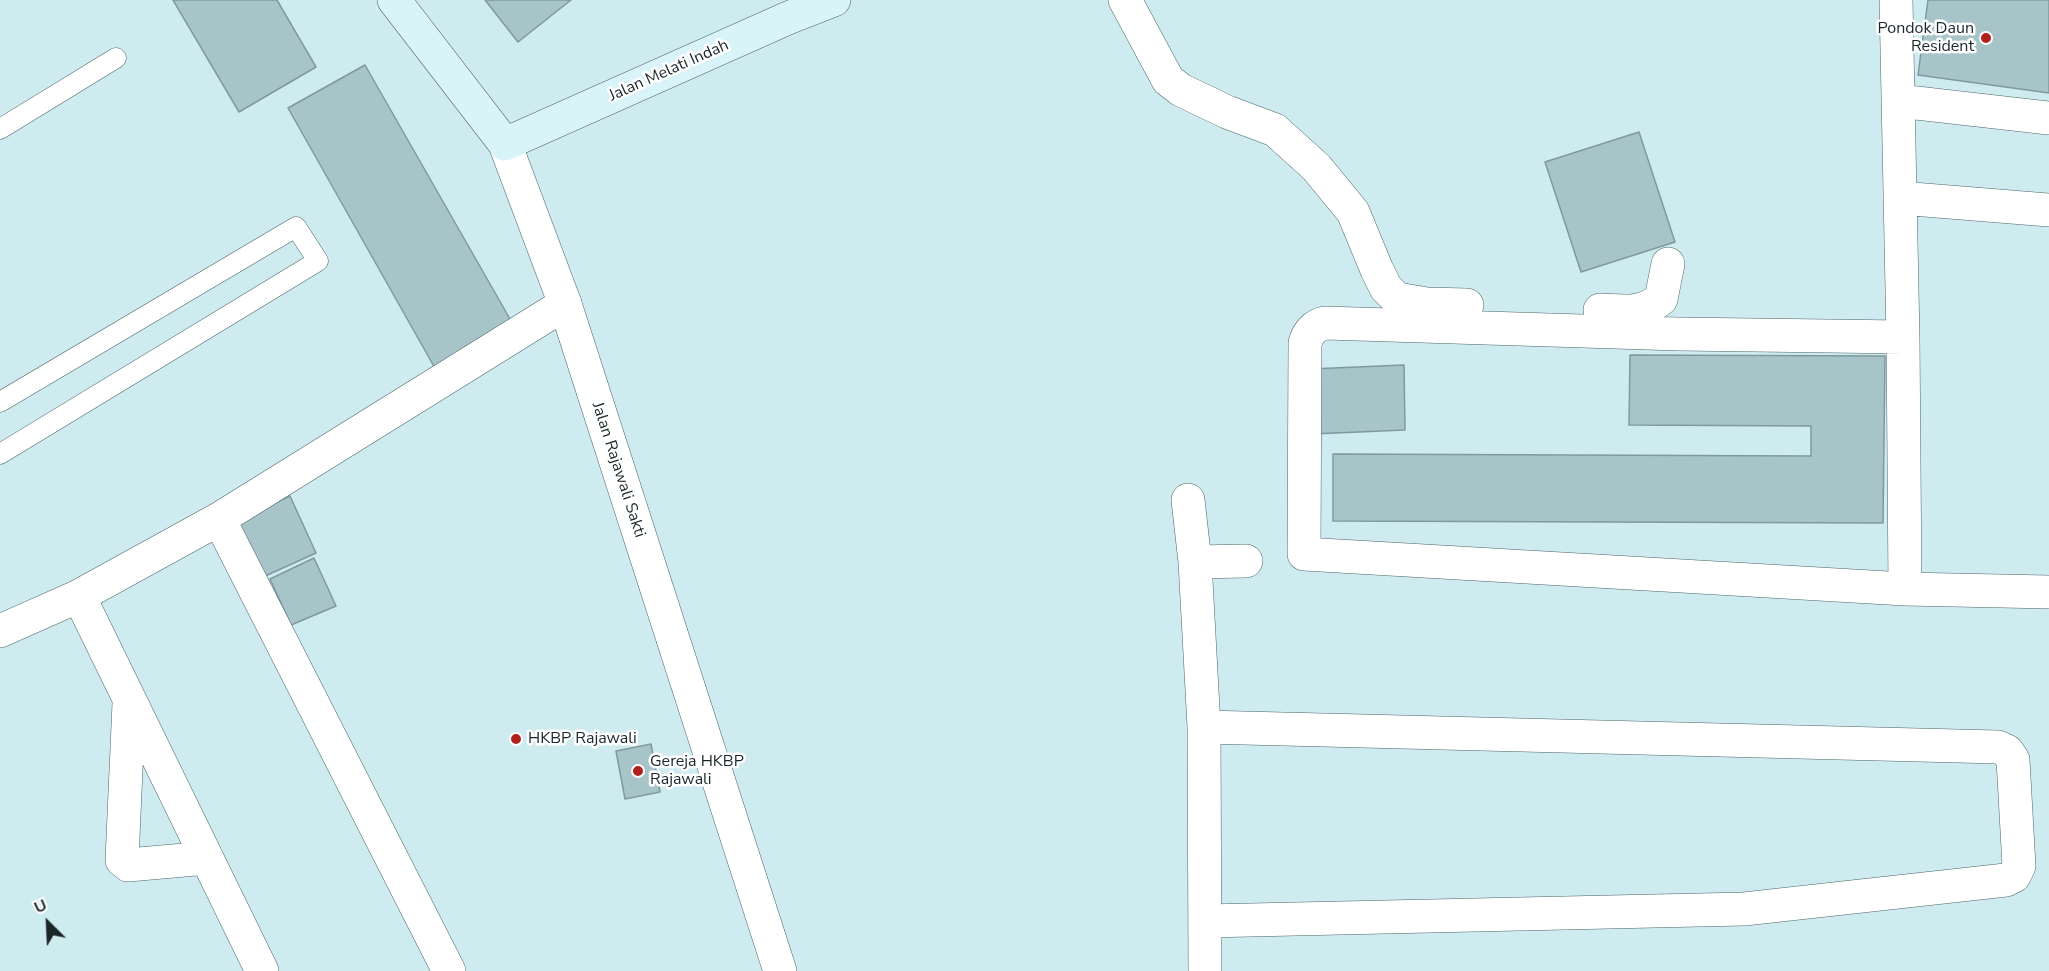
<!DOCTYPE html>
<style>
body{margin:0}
#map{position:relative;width:2049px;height:971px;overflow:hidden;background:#ceebef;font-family:"Nunito Sans",sans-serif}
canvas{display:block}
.north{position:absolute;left:18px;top:893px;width:60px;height:60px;-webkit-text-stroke:4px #fff;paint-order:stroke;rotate:336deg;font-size:16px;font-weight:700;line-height:24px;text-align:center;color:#1b2628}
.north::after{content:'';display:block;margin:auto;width:21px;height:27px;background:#1b2628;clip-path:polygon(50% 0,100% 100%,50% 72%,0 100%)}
</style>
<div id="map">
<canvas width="2049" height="971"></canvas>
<div class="north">U</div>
</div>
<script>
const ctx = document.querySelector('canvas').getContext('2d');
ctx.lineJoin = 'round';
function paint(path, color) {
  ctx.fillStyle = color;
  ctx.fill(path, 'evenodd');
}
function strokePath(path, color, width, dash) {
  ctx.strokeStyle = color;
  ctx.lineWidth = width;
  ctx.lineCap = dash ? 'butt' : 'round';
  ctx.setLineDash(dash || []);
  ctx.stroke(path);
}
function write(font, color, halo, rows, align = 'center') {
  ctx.font = font + ' "Nunito Sans",sans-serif';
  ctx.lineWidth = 5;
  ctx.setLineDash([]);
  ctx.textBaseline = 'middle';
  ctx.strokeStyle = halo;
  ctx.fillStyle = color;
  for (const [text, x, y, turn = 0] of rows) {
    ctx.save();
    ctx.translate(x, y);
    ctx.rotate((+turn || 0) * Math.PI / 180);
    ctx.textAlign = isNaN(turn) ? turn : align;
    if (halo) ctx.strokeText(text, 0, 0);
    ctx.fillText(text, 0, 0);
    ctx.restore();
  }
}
const building = new Path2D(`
 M173,0H277L316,67L239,112Z
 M485,0H571L518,42Z
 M1928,0H2049V93L1918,75Z
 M365,65L514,326L436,370L288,108Z
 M1639,132L1675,242L1581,272L1545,162Z
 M1630,355L1885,356L1883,523L1333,521V454L1811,456V426L1629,425Z
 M1404,365L1405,430L1312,434L1310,369Z
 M290,496L316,553L263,577L238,520Z
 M314,558L336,606L291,625L270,579Z
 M651,744L660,792L625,799L616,751Z`);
paint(building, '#a7c4c8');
strokePath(building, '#7f9a9e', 1.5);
const service = new Path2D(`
 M0,129L116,58
 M0,402L296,227L318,261L0,454`);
const minor = new Path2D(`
 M1125,0L1168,80L1181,90L1227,112L1275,130L1316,167L1353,212L1377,270L1386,288L1397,299L1427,304L1467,305
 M1896,0L1903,337L1905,589
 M1899,101L2049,118
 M1900,198L2049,210
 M1600,310C1624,311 1641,315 1661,299L1668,264
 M1903,337L1679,334L1325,323C1315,325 1308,332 1305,343L1304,554L1905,589L2049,592
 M1188,500L1195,562L1204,727
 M219,519L449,971
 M1195,562L1246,561
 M79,596L262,971
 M0,631L79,596L219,519L565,304
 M129,703L122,860L128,865L207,858
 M1205,971L1204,727L1998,747L2007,751L2013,760L2019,866L2014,876L2006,880L1744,909L1206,921`);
const tertiary = new Path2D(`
 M505,144L565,304L780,971`);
const secondary = new Path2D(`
 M394,0L505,144L788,18L834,0`);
strokePath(service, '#4b6569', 21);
strokePath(minor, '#4b6569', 34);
strokePath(tertiary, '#4b6569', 34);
strokePath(secondary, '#4b6569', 34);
strokePath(service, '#fff', 20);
strokePath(minor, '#fff', 33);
strokePath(tertiary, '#fff', 33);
strokePath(secondary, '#d9f4f9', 33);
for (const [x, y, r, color] of [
 [1986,38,6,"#b0201c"],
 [516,739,6,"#b0201c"],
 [638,771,6,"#b0201c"]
]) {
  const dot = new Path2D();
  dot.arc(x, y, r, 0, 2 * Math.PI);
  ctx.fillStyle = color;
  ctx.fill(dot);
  strokePath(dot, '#fff', 2);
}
write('16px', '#1b2628', '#fff', [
 ["Pondok Daun",1974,29,"right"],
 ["Resident",1974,47,"right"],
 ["HKBP Rajawali",528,739],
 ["Gereja HKBP",650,762],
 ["Rajawali",650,780]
], 'left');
write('16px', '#1b2628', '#fff', [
 ["Jalan Melati Indah",669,71,-24],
 ["Jalan Rajawali Sakti",618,470,72]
]);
</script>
